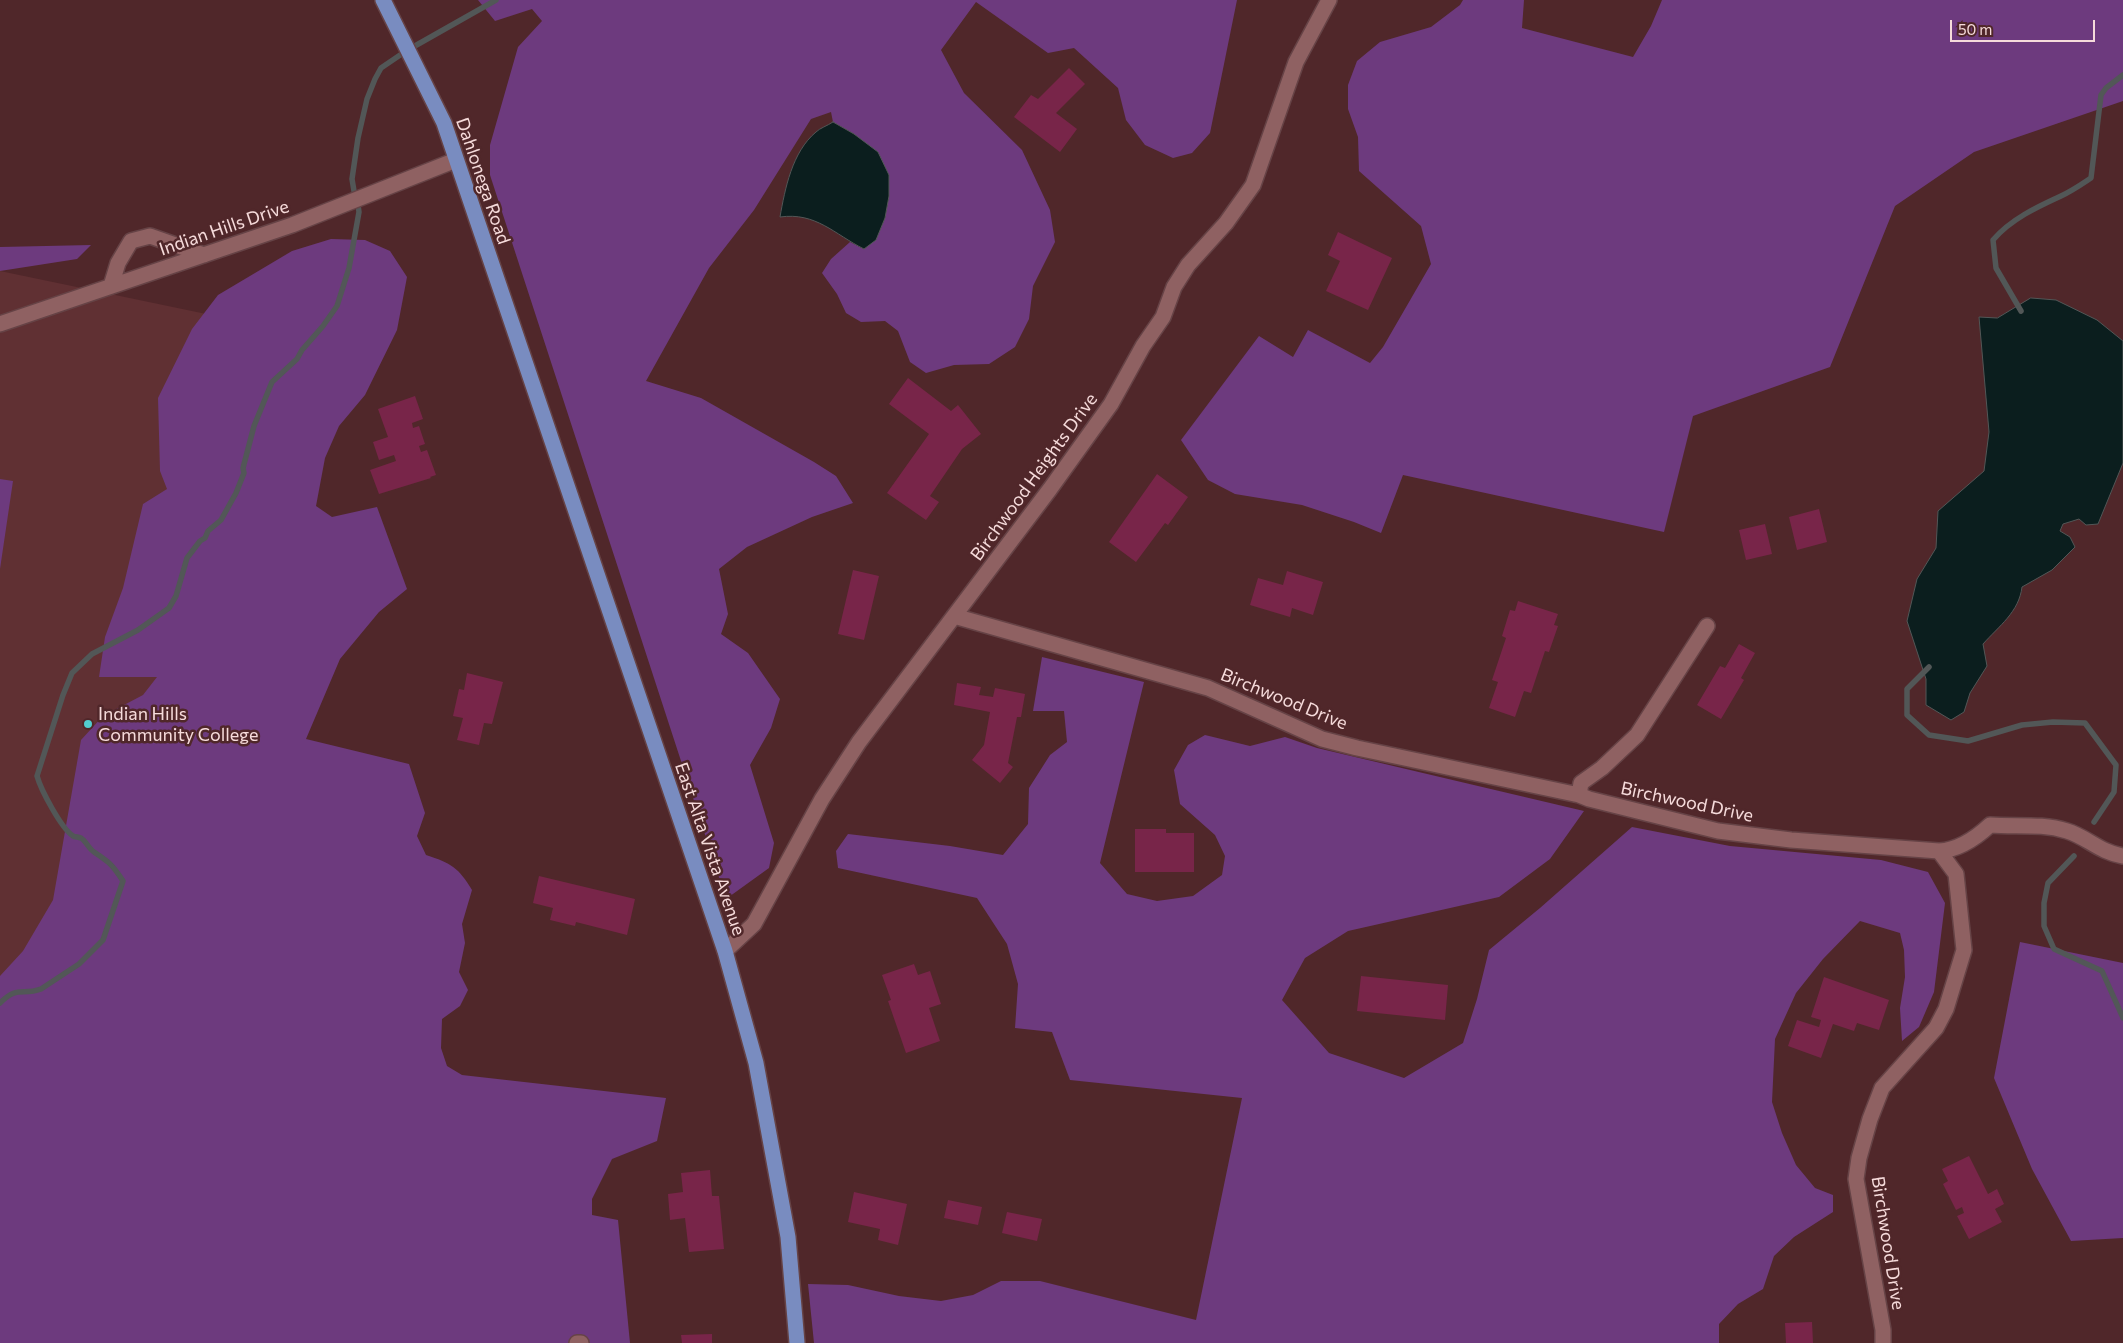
<!DOCTYPE html>
<style>
body{margin:0}
#map{position:relative;width:2123px;height:1343px;overflow:hidden;background:#50272a;font-family:Commissioner,sans-serif}
canvas{display:block}
.scale{position:absolute;left:1950px;top:20px;width:145px;height:22px;box-sizing:border-box;border:2px solid #f6dbdb;border-top:0;padding-left:6px;font-size:15px;line-height:18px;white-space:nowrap;color:#f6dbdb;-webkit-text-stroke:4px #50272a;paint-order:stroke}
</style>
<div id="map">
<canvas width="2123" height="1343"></canvas>
<div class="scale">50 m</div>
</div>
<script>
const ctx = document.querySelector('canvas').getContext('2d');
ctx.lineJoin = 'round';
function paint(path, color) {
  ctx.fillStyle = color;
  ctx.fill(path, 'evenodd');
}
function strokePath(path, color, width, dash) {
  ctx.strokeStyle = color;
  ctx.lineWidth = width;
  ctx.lineCap = dash ? 'butt' : 'round';
  ctx.setLineDash(dash || []);
  ctx.stroke(path);
}
function write(font, color, halo, rows, align = 'center') {
  ctx.font = font + ' Commissioner,sans-serif';
  ctx.lineWidth = 5;
  ctx.setLineDash([]);
  ctx.textBaseline = 'middle';
  ctx.strokeStyle = halo;
  ctx.fillStyle = color;
  for (const [text, x, y, turn = 0] of rows) {
    ctx.save();
    ctx.translate(x, y);
    ctx.rotate((+turn || 0) * Math.PI / 180);
    ctx.textAlign = isNaN(turn) ? turn : align;
    if (halo) ctx.strokeText(text, 0, 0);
    ctx.fillText(text, 0, 0);
    ctx.restore();
  }
}
paint(new Path2D(`
 M0,271L259,325L50,1343H0Z`), '#603033');
paint(new Path2D(`
 M478,0H1237L1210,133L1192,153L1173,158L1145,145L1126,120L1118,88L1074,48L1048,53L976,2L941,50L964,93L1022,150L1050,210L1055,242L1033,286L1029,319L1015,347L989,364L954,365L926,373L910,362L898,331L885,321L861,322L846,313L837,294L822,273L831,259L850,242L864,249L876,239L885,218L889,196L854,134L833,122L831,112L811,119L754,210L709,268L646,381L701,398L814,462L836,476L853,503L812,517L747,547L719,569L728,614L721,634L748,653L780,699L771,728L750,765L774,843L769,868L726,899L490,175V145L518,47L542,21L532,9L495,21Z
 M1463,0H1524L1522,28L1633,57L1651,26L1662,0H2123V101L1974,152L1895,206L1830,367L1693,416L1664,532L1403,475L1381,533L1354,522L1302,505L1235,494L1208,480L1181,440L1259,336L1293,357L1308,330L1370,363L1383,347L1431,264L1421,226L1359,171L1358,137L1348,109V85L1357,61L1380,42L1431,27L1460,5Z
 M331,239L365,240L390,251L407,277L397,330L365,395L339,426L325,458L316,506L332,517L377,507L407,589L379,612L340,659L306,739L409,764L425,813L417,836L426,855C451,863 459,868 472,890L462,924L465,943L459,972L468,990L460,1006L442,1019L441,1048L447,1066L462,1075L666,1098L657,1141L612,1159L592,1199V1215L618,1220L630,1343H0V976L23,951L53,900L81,740L103,716L143,695L157,677H99L105,637L123,588L143,504L167,489L160,471L158,398L192,329L218,295L292,251Z
 M91,245L77,259L0,271V247Z
 M0,479L13,481L0,569Z
 M1042,657L1144,682L1100,863L1127,894L1157,901L1193,896L1222,875L1225,856L1215,835L1180,804L1174,770L1188,745L1205,735L1250,746L1285,737L1317,748L1584,811L1550,859L1499,897L1348,931L1305,958L1282,1000L1329,1053L1404,1078L1463,1043L1477,999L1489,950L1540,908L1632,827L1730,846L1881,860L1928,872L1945,903L1934,992L1919,1027L1902,1041L1900,1008L1905,977L1904,950L1900,933L1860,921L1823,959L1796,993L1775,1039L1772,1102L1782,1133L1796,1165L1815,1188L1833,1195V1212L1794,1237L1774,1256L1763,1289L1738,1304L1719,1324V1343H814L808,1284L848,1285L899,1296L941,1301L973,1295L1001,1281H1040L1196,1320L1242,1098L1070,1080L1052,1032L1015,1028L1018,984L1007,944L977,898L838,868L836,851L848,834L950,846L1003,855L1028,824L1029,788L1050,755L1067,742L1064,711H1033Z
 M2020,942L2123,963V1238L2071,1241L2032,1169L1994,1078Z`), '#6d3a7e');
const water = new Path2D(`
 M833,122L854,134L878,152L889,175V196L885,218L876,240L864,249C834,234 816,212 780,217C785,189 792,152 816,132C820,128 827,126 833,122Z
 M2031,298L2056,300L2097,320L2123,341V463L2098,524L2086,525L2079,519L2063,524L2060,531L2070,537L2075,547L2052,570L2022,587C2019,612 1999,626 1983,644L1987,666L1970,693L1964,712L1951,720L1926,705V679L1907,621L1917,579L1936,548L1938,511L1984,471L1989,432L1979,317L1997,318Z`);
paint(water, '#0b1e1e');
strokePath(water, '#525757', 1);
strokePath(new Path2D(`
 M2021,311L1996,268L1993,240C2011,219 2037,207 2061,196C2072,191 2082,184 2091,178L2101,95L2106,88L2123,75
 M1929,667L1907,689V715L1929,735L1968,741L2022,725L2053,722L2085,723L2116,765L2114,792L2094,822
 M2074,856L2048,883L2044,903V926L2054,949L2102,971L2123,1018
 M0,1003C18,985 22,996 41,989L79,964L103,940L123,881C112,864 109,862 94,852C89,849 86,841 81,838C78,837 75,837 73,836C61,828 41,790 37,776L63,695L72,673L92,654L138,630L169,608L176,596L187,558L200,541L205,538L208,531L221,520L236,493L244,473L243,468L254,426L272,382L297,359L302,350L323,326L337,306L349,268L359,212L357,197L354,191L352,179L358,138L367,99L375,79L381,68L406,51L496,0`), '#525757', 5.5);
paint(new Path2D(`
 M1069,68L1085,84L1056,113L1077,129L1060,152L1014,117L1031,95L1038,99Z
 M1338,232L1392,258L1368,310L1326,291L1340,261L1328,255Z
 M908,378L951,411L958,405L981,434L962,449L930,496L939,502L926,520L887,493L929,434L889,404Z
 M415,396L423,419L412,423L413,428L419,426L425,444L419,446L421,452L427,450L436,475L430,477L431,478L379,494L370,470L396,461L394,455L379,460L373,442L388,437L378,409Z
 M1157,474L1188,497L1168,525L1165,523L1136,562L1109,542Z
 M1819,509L1827,542L1797,550L1789,517Z
 M1765,524L1772,554L1746,560L1739,530Z
 M853,570L879,576L864,640L838,634Z
 M1287,571L1323,582L1313,615L1292,608L1290,617L1250,605L1258,578L1283,585Z
 M1518,601L1558,614L1554,625L1558,626L1549,652L1545,651L1531,693L1524,691L1515,717L1489,708L1498,682L1492,680L1506,638L1502,636L1510,610L1515,611Z
 M1739,644L1755,653L1741,678L1744,680L1721,719L1697,705L1720,666L1725,668Z
 M467,673L503,682L492,724L484,723L479,745L457,740L463,718L453,716L459,689L464,690Z
 M957,683L981,687L979,695L993,697L995,688L1025,694L1021,717H1017L1008,763L1013,767L1000,783L972,760L984,745L990,712L954,705Z
 M1135,829H1166V833H1194V872H1135Z
 M539,876L635,899L627,935L576,922L575,926L550,920L553,908L533,903Z
 M914,964L918,975L930,971L941,1004L929,1008L940,1041L906,1053L888,1001L891,1000L882,975Z
 M1361,976L1448,985L1445,1020L1357,1011Z
 M1824,977L1889,1000L1879,1030L1857,1023L1854,1031L1833,1024L1821,1058L1788,1046L1797,1020L1819,1027L1821,1020L1811,1017Z
 M1969,1156L1988,1194L1997,1189L2004,1204L1995,1209L2002,1222L1969,1239L1957,1216L1964,1213L1962,1207L1956,1210L1943,1184L1948,1181L1942,1169Z
 M710,1170L712,1196H719L724,1249L689,1252L685,1218L670,1220L668,1194L683,1192L681,1173Z
 M854,1192L907,1204L898,1245L878,1240L880,1229L848,1222Z
 M948,1200L982,1207L978,1225L944,1218Z
 M1007,1212L1042,1219L1037,1241L1002,1233Z
 M1812,1322L1813,1343H1786L1785,1323Z
 M712,1334V1343H682L681,1335Z`), '#782549');
const minor = new Path2D(`
 M111,286L118,263L131,241L150,236L204,255
 M0,324L292,225L456,160
 M954,616L1208,688L1322,739L1357,748L1579,795L1589,799L1718,831L1791,840L1939,851L1956,874L1964,950L1946,1009L1936,1028L1882,1088L1870,1119L1859,1158L1856,1179L1883,1330V1343
 M1579,795L1581,783L1602,768L1637,735L1707,626
 M1939,851C1958,850 1976,838 1990,825C2017,827 2041,823 2067,831C2087,837 2099,852 2123,856
 M725,951L754,924L822,799L859,742L1050,489L1111,404L1143,346L1163,317L1174,287L1188,265L1226,223L1253,185L1296,62L1329,0
 M577,1343H581`);
const major = new Path2D(`
 M383,0L444,123L725,951L756,1063L788,1237L797,1343`);
strokePath(minor, '#664346', 18);
strokePath(major, '#664346', 18);
strokePath(minor, '#8f6162', 15);
strokePath(major, '#798cc0', 15);
for (const [x, y, r, color] of [
 [88,724,5,"#52cdcf"]
]) {
  const dot = new Path2D();
  dot.arc(x, y, r, 0, 2 * Math.PI);
  ctx.fillStyle = color;
  ctx.fill(dot);
  strokePath(dot, '#50272a', 2);
}
write('18px', '#f6dbdb', '#50272a', [
 ["Dahlonega Road",483,181,71],
 ["Indian Hills Drive",224,228,-19],
 ["Birchwood Heights Drive",1034,477,-54],
 ["Birchwood Drive",1284,699,22],
 ["Birchwood Drive",1687,802,12],
 ["East Alta Vista Avenue",710,849,71],
 ["Birchwood Drive",1888,1243,81]
]);
write('18px', '#f6dbdb', '#50272a', [
 ["Indian Hills",98,714],
 ["Community College",98,735]
], 'left');
</script>
